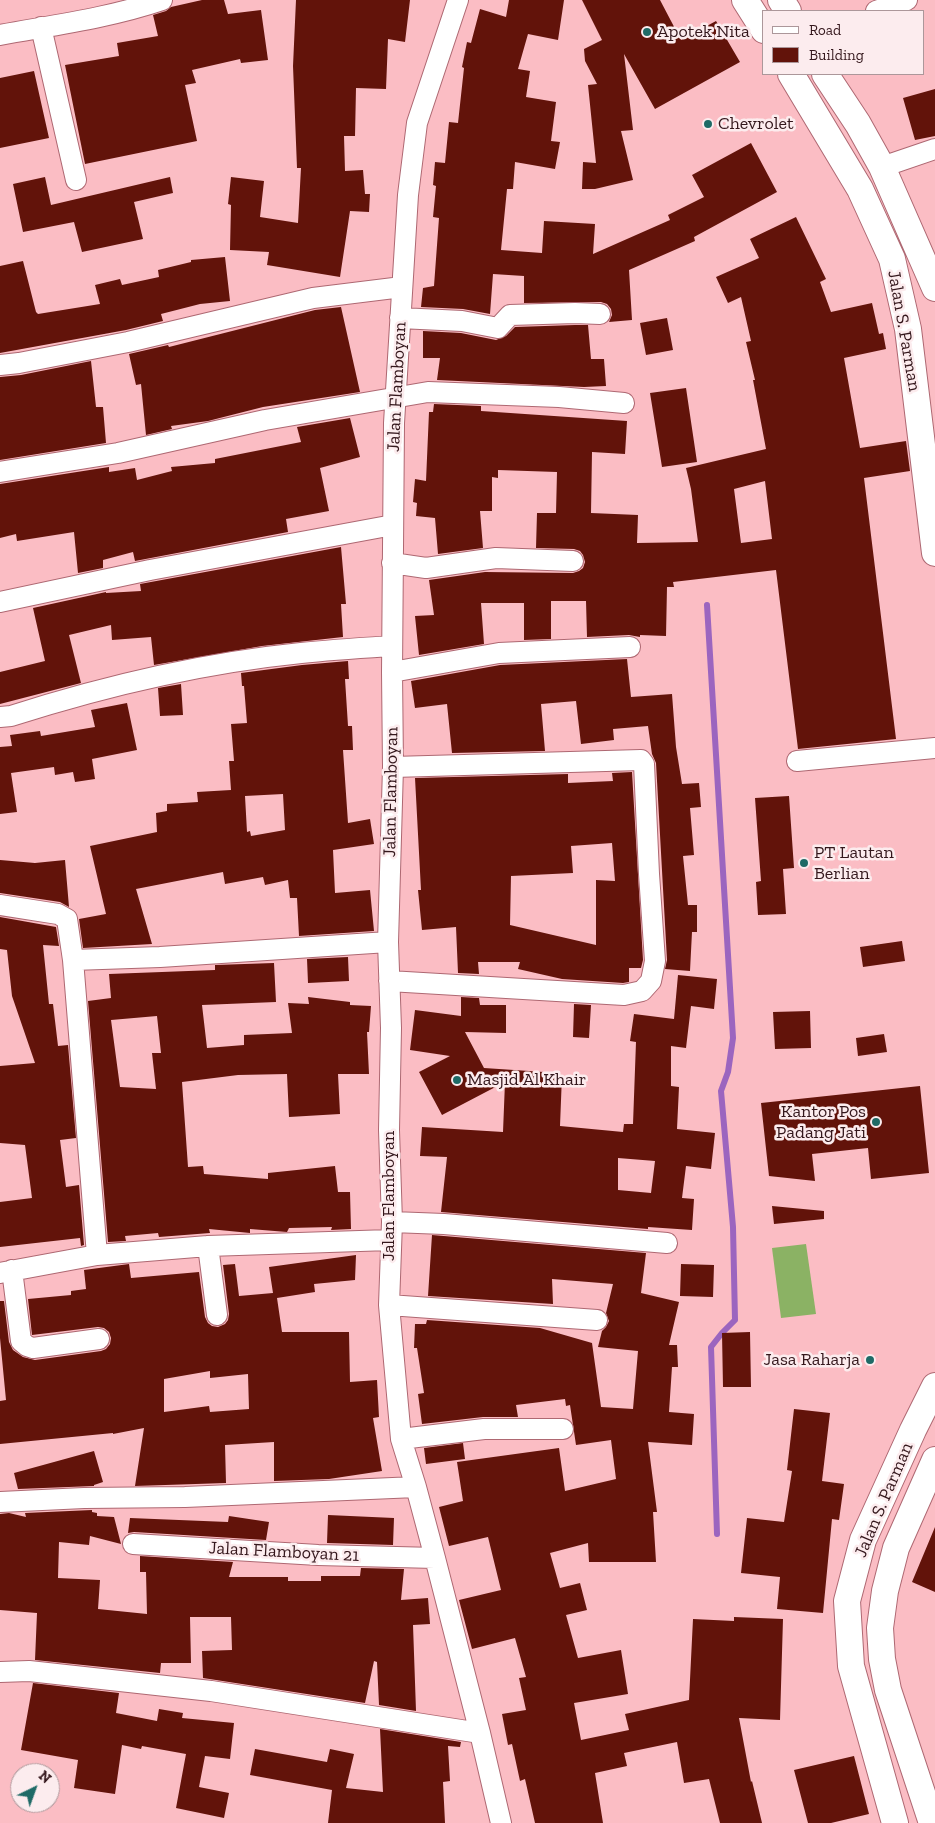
<!DOCTYPE html>
<style>
body{margin:0}
#map{position:relative;width:935px;height:1823px;overflow:hidden;background:#fbbdc4;font-family:"Zilla Slab",serif}
canvas{display:block}
.legend{position:absolute;left:762px;top:10px;width:162px;height:65px;box-sizing:border-box;background:#fcecee;border:1px solid #ac979a;margin:0;padding:6px 9px;list-style:none;font-size:15px;color:#34171c}
.legend li{display:flex;align-items:center;gap:10px;height:25px}
.legend b{width:25px;border:1px solid #ac979a}
.north{position:absolute;left:10px;top:1763px;width:50px;height:50px;box-sizing:border-box;background:#fcecee;border:1px solid #ac979a;border-radius:50%;rotate:42deg;font-size:14px;font-weight:700;line-height:20px;text-align:center;color:#34171c}
.north::after{content:'';display:block;margin:auto;width:18px;height:22px;background:#1e6a66;clip-path:polygon(50% 0,100% 100%,50% 72%,0 100%)}
</style>
<div id="map">
<canvas width="935" height="1823"></canvas>
<ul class="legend">
<li><b style="height:6px;background:#fff"></b>Road</li>
<li><b style="height:14px;background:#62130a"></b>Building</li>
</ul>
<div class="north">N</div>
</div>
<script>
const ctx = document.querySelector('canvas').getContext('2d');
ctx.lineJoin = 'round';
function paint(path, color) {
  ctx.fillStyle = color;
  ctx.fill(path, 'evenodd');
}
function strokePath(path, color, width, dash) {
  ctx.strokeStyle = color;
  ctx.lineWidth = width;
  ctx.lineCap = dash ? 'butt' : 'round';
  ctx.setLineDash(dash || []);
  ctx.stroke(path);
}
function write(font, color, halo, rows, align = 'center') {
  ctx.font = font + ' "Zilla Slab",serif';
  ctx.lineWidth = 5;
  ctx.setLineDash([]);
  ctx.textBaseline = 'middle';
  ctx.strokeStyle = halo;
  ctx.fillStyle = color;
  for (const [text, x, y, turn = 0] of rows) {
    ctx.save();
    ctx.translate(x, y);
    ctx.rotate((+turn || 0) * Math.PI / 180);
    ctx.textAlign = isNaN(turn) ? turn : align;
    if (halo) ctx.strokeText(text, 0, 0);
    ctx.fillText(text, 0, 0);
    ctx.restore();
  }
}
paint(new Path2D(`
 M806,1244L816,1314L781,1318L772,1248Z`), '#8bb264');
strokePath(new Path2D(`
 M707,605L733,1038L728,1072L721,1091L733,1227L735,1320L722,1333L711,1347L717,1534`), '#9b65bf', 6);
paint(new Path2D(`
 M202,0H224L228,14L261,10L268,60L241,63L240,59L192,70L196,83L185,85L197,141L85,164L65,65L119,56L117,43L158,36L153,15L166,11L171,7Z
 M296,0H410L405,42L388,39L386,89L356,88L355,136H344L345,171L363,170L365,194H370L369,212L350,211L340,277L267,265L269,252L230,250L231,205L228,204L231,177L264,181L260,217L298,223L301,168H297L293,66Z
 M509,0H564L558,40L528,34L518,69L530,71L526,97L556,102L551,141L560,142L555,169L515,162L513,189H507L501,250L542,253L544,221L595,224L593,254L670,220L668,215L704,197L692,175L751,143L777,192L694,237L695,241L629,270L632,320L609,322L612,315L611,309L607,304L601,302L524,303V276L493,274L490,314L463,309L421,307L423,288L434,286L439,218L433,217L436,186L433,185L435,162L445,163L449,122L458,123L464,68L462,67L467,42L471,43L480,9L506,17Z
 M582,0H660L681,40L716,21L740,62L655,109L624,54L633,130L621,131L633,180L595,189H582L583,162L596,163L588,85L597,84L585,61L584,49L602,40Z
 M34,71L49,138L0,148V78Z
 M935,89V136L915,140L903,98Z
 M45,177L51,205L170,177L173,193L134,202L143,239L82,252L74,222L23,232L13,184Z
 M796,217L826,279L820,282L831,312L872,303L879,334L883,333L886,349L844,358L860,448L906,441L910,471L864,478L896,739L798,749L776,570L673,582L674,587H667L666,636L640,635V637L629,635L587,637L586,601H551V639L524,640V603H481L484,644L419,655L415,616L434,615L429,580L485,572L573,573L579,571L583,568L585,562L583,555L580,551L574,549L536,548L537,513H556L557,472L498,470V478L492,477V511H480L483,548L438,554L435,518L416,516L417,503L413,502L415,479L426,481L429,412H433L434,404L481,406V411L627,421L625,454L592,452L591,513L638,515L637,543L698,542L691,489L686,468L766,449L753,380H755L746,342L751,341L741,297L728,303L716,277L759,258L750,239ZM765,481L772,539L741,543L734,489Z
 M225,257L230,301L200,304L161,314L163,321L126,330L0,353V266L23,261L36,312L38,314L100,304L95,285L120,279L122,285L159,277L158,270L191,262V260Z
 M341,307L360,392L263,407L208,421L171,426L172,429L146,435L141,384L136,385L129,354L168,345L169,347L315,310Z
 M667,318L673,350L646,355L640,323Z
 M575,325H588L591,359H604L606,386L584,387L437,380L440,358H423V331L461,333L496,340L506,336L515,327Z
 M91,361L96,407H103L106,443L0,460V377L21,375Z
 M686,388L697,462L662,467L650,393Z
 M350,418L360,457L320,468L329,511L286,519L288,532L135,561L133,552L103,560V568L78,573L74,532L17,541L16,534L0,538V484L109,467V472L135,468L137,480L172,471L171,467L215,463V459L301,442L297,427Z
 M341,547L346,604H341L343,637L262,646L154,665L151,637L112,640L111,625L69,635L81,683L0,704V672L45,661L33,608L106,592V593L141,591L140,584Z
 M627,659L631,697L672,694L676,747L682,784L699,783L701,807L690,808L694,855L683,856L688,905H697V932H692L690,971L665,969L667,960L656,763L652,754L648,726L613,729L614,740L581,744L576,701L541,704L545,751L452,753L447,704L415,708L411,681L500,665Z
 M348,661L349,679H345L348,726H352L353,750H343L348,823L370,819L374,844L333,850L335,893L370,890L374,931L299,936L297,898H290L288,880L265,885L263,877L225,884L223,872L136,889L152,944L83,948L79,919L106,914L90,846L157,832L156,813L167,811V804L198,802L197,792L231,790L229,761H234L231,724L247,723L244,686H242L241,673L302,665ZM283,794L285,830L251,836L250,831L247,832L245,796Z
 M181,684L183,715L160,716L158,688Z
 M127,703L137,750L92,759L95,779L75,782L73,772L55,775L54,767L11,773L17,812L0,814V747L12,746L10,735L40,731L41,736L95,727L91,710Z
 M632,772L643,960L641,968H629V982L623,983L562,979L518,969L520,962H478L479,974L458,973L456,927L422,930L418,890H421L415,778L568,774V783L613,781L612,773ZM612,843L615,881L596,880V945L510,925L511,876L573,873L571,846Z
 M789,796L794,868L783,869L786,914L758,915L756,882L761,881L755,798Z
 M0,860L35,863L65,860L69,907L60,902L0,893Z
 M0,917L56,927L59,946L43,945L49,1004H53L58,1046L68,1045L76,1138L60,1140L66,1187L79,1185L84,1245L81,1246L80,1238L0,1247V1202L32,1198L25,1145L0,1143V1066L35,1063L12,996L7,950L0,949Z
 M902,941L905,961L863,967L860,947Z
 M348,957L349,981L308,983L307,959Z
 M274,963L276,1002L202,1005L207,1048L244,1045V1035L292,1033L288,1003L309,1004L308,997L350,1002V1005L371,1006L369,1032H367L369,1074H338L340,1114L289,1117L287,1074L238,1075L182,1082L188,1167L203,1166L204,1174L268,1179V1173L335,1166L338,1192H350L351,1229L331,1230L332,1227L289,1228L287,1232L250,1229V1233L209,1229L210,1233L159,1237L158,1233L125,1236L126,1241L108,1242L88,1001L111,998L109,974L215,970V965ZM157,1016L161,1053H152L156,1089L120,1087L111,1020Z
 M678,975L717,979L714,1009L691,1006L686,1048L671,1046V1086L679,1087L677,1129L715,1133L711,1169L686,1166L682,1198L694,1199L692,1230L648,1227V1229L441,1212L447,1157L420,1156L422,1127L503,1132L505,1082L442,1115L419,1072L450,1056L410,1050L415,1010L461,1016V997L479,998L480,1005H506V1033L465,1032L484,1068L544,1072V1074L562,1075L560,1126L623,1132L624,1124H633L636,1042L630,1041L634,1014L674,1019ZM618,1158L655,1161L651,1193L618,1190Z
 M574,1004L591,1005L589,1038L573,1037Z
 M810,1011L811,1048L775,1049L773,1012Z
 M884,1034L887,1052L858,1056L856,1038Z
 M920,1086L929,1173L871,1179L868,1148L812,1154L815,1181L769,1176L761,1103Z
 M772,1206L824,1211V1219L774,1224Z
 M432,1235L646,1253L641,1293L679,1302L669,1345H677L678,1367H672L669,1412L694,1414L692,1445L648,1442L657,1512H653L656,1562H589L588,1543L550,1553L560,1588L580,1583L587,1610L566,1615L578,1658L621,1650L628,1694L574,1703L581,1740L629,1730L625,1714L689,1700L693,1619L734,1621V1617L783,1619L780,1720L739,1718L751,1782L752,1781L762,1823H720L709,1779L684,1783L677,1742L624,1753L627,1766L595,1773L603,1823H535L525,1779L520,1781L512,1744L508,1745L502,1714L526,1710L519,1678L526,1677L515,1638L472,1649L459,1600L501,1590L488,1537L449,1546L439,1507L463,1501L457,1462L559,1448L565,1491L616,1479L611,1440L576,1445L570,1405L566,1406L565,1399L516,1405L518,1417H483L422,1424L418,1394L424,1393L417,1348H414L415,1324H426L427,1320L540,1328L592,1343L601,1407L633,1409L638,1351L598,1347L602,1331L606,1327L609,1321L606,1313L613,1284L552,1279L553,1304L428,1296Z
 M356,1255L355,1280L314,1284L315,1292L277,1298L282,1332H349L350,1382L377,1380L379,1417L373,1418L382,1471L329,1479L274,1481V1442L225,1445L226,1483L135,1486L144,1428L113,1434V1433L0,1444V1401L6,1400L0,1338V1301H4L9,1342L13,1350L23,1357L35,1360L101,1351L106,1349L110,1344L111,1338L109,1332L104,1328L98,1327L32,1335L28,1299L71,1295V1291L86,1289L84,1270L129,1264L131,1278L199,1272L205,1317L208,1323L212,1326L218,1327L225,1324L228,1320L229,1314L223,1265L235,1264L239,1296L273,1293L269,1267ZM210,1371V1378L248,1374L249,1409L210,1412L209,1406L164,1412V1379Z
 M681,1264L714,1265L713,1297L680,1296Z
 M750,1332L751,1387H723L722,1333Z
 M794,1409L830,1413L822,1481L844,1484L839,1520L832,1519L823,1613L777,1609L780,1577L741,1573L747,1518L784,1522L792,1471L787,1470Z
 M463,1443L465,1459L426,1464L424,1448Z
 M94,1451L103,1482L94,1485V1486L18,1489L14,1473Z
 M92,1510V1512L97,1513V1516L114,1517L121,1544L90,1536L89,1545L59,1542L58,1578L100,1580L98,1609L147,1614L146,1572H140V1556L233,1562L229,1577H288V1581H321V1576H360L361,1568L404,1569L401,1600L428,1598L430,1624L413,1625L416,1711L379,1705L377,1662L374,1661L365,1703L203,1678L202,1651L232,1650L231,1617H190L191,1663H161L160,1673L35,1660L37,1613L0,1610V1514L9,1513L26,1517L25,1513Z
 M328,1515L394,1518L393,1545L327,1543Z
 M229,1516L269,1522L266,1540L134,1532L128,1533L130,1518L228,1522Z
 M935,1527V1592L912,1582Z
 M33,1683L119,1693L116,1713L157,1721L159,1709L183,1713L182,1718L234,1723L230,1759L205,1756L199,1787L229,1793L224,1818L176,1808L186,1754L142,1746L141,1749L122,1745L115,1794L74,1788L78,1760L21,1750Z
 M380,1729L461,1742L460,1747L448,1746L450,1781L443,1782L445,1823H328L332,1790L250,1775L255,1749L327,1762L330,1749L354,1754L346,1788L383,1792Z
 M854,1756L869,1814L831,1823H808L794,1770Z`), '#62130a');
const minor = new Path2D(`
 M458,0L417,123L408,195L394,423L392,672L393,767L388,942L391,1028L389,1130L392,1222L389,1305L401,1439L416,1487L435,1558L480,1733L501,1823
 M876,11L907,0
 M41,27L76,180
 M0,35C54,25 109,18 162,0
 M882,167L935,149
 M400,318L462,321L498,328L510,315L575,313L600,314
 M0,365L19,363L128,342L313,298L402,287
 M0,472L118,453L265,420L428,392L559,397L624,403
 M392,563L426,568L496,558L573,561
 M0,602L150,570L393,525
 M392,672L499,653L630,647
 M0,717L11,716C105,686 202,663 301,653C331,650 362,648 392,646
 M797,761L935,748
 M0,905L58,914L67,919L73,960L97,1255
 M73,960L160,957L388,942
 M389,981L624,995L642,991L651,981L655,961L649,874L644,764L641,760L393,767
 M392,1222L444,1224L667,1243
 M208,1246L217,1315
 M12,1270L21,1341L27,1346L33,1348L99,1339
 M0,1273L97,1255L208,1246L390,1240
 M389,1305L597,1320
 M401,1439L484,1429H563
 M0,1502L84,1498L185,1497L416,1487
 M133,1544L318,1555L435,1558
 M0,1672L29,1671L211,1691L480,1733`);
const major = new Path2D(`
 M745,0L764,30
 M781,0L788,11
 M791,74L860,189L892,259L908,329L935,553
 M825,74L858,124L882,167L935,288
 M895,1823L851,1666L847,1601L863,1540L913,1430L935,1386
 M932,1823L888,1690L882,1659L880,1628L885,1591L896,1548L935,1460`);
strokePath(minor, '#ae6872', 22);
strokePath(major, '#ae6872', 28);
strokePath(minor, '#fff', 20);
strokePath(major, '#fff', 26);
for (const [x, y, r, color] of [
 [647,32,5,"#1e6a66"],
 [708,124,5,"#1e6a66"],
 [804,863,5,"#1e6a66"],
 [457,1080,5,"#1e6a66"],
 [876,1122,5,"#1e6a66"],
 [870,1360,5,"#1e6a66"]
]) {
  const dot = new Path2D();
  dot.arc(x, y, r, 0, 2 * Math.PI);
  ctx.fillStyle = color;
  ctx.fill(dot);
  strokePath(dot, '#fcecee', 2);
}
write('18px', '#34171c', '#fcecee', [
 ["Apotek Nita",657,32],
 ["Chevrolet",718,124],
 ["PT Lautan",814,853],
 ["Berlian",814,874],
 ["Masjid Al Khair",467,1080],
 ["Kantor Pos",866,1112,"right"],
 ["Padang Jati",866,1133,"right"],
 ["Jasa Raharja",860,1360,"right"]
], 'left');
write('18px', '#34171c', '#fcecee', [
 ["Jalan S. Parman",904,331,80],
 ["Jalan Flamboyan",397,387,-87],
 ["Jalan Flamboyan",391,792,-89],
 ["Jalan Flamboyan",389,1196,-90],
 ["Jalan S. Parman",884,1500,-67],
 ["Jalan Flamboyan 21",284,1552,3]
]);
</script>
